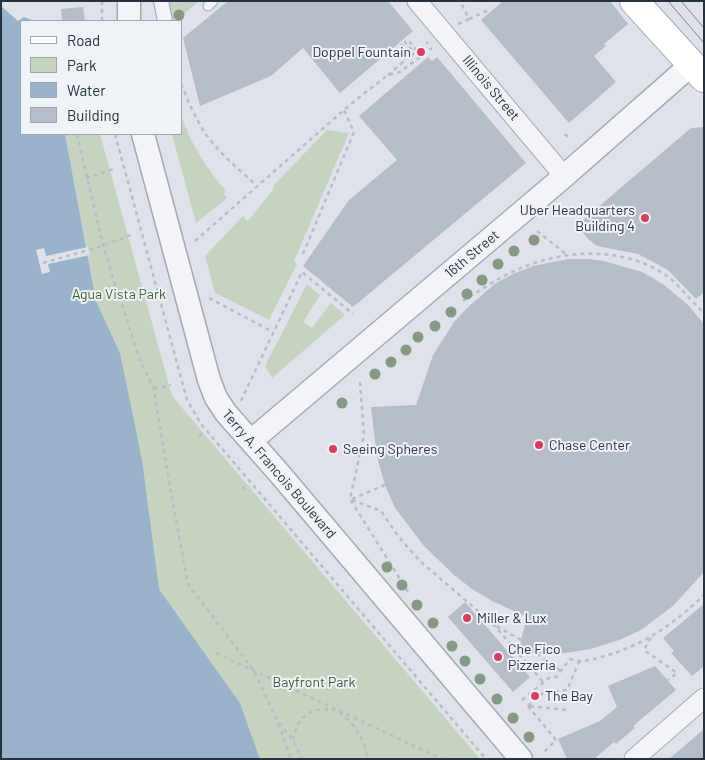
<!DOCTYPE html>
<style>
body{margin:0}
#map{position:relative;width:705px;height:760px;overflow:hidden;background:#dfe3e9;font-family:Barlow,sans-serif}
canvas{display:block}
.frame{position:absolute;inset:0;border:2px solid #273241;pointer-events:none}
.legend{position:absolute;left:20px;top:20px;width:162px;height:115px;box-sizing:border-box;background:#eff2f6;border:1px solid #9fa5ae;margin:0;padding:6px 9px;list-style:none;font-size:15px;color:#273241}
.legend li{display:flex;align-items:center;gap:10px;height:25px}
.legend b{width:25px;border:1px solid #9fa5ae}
</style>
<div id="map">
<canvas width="705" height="760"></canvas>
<div class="frame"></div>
<ul class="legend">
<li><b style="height:6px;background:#fff"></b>Road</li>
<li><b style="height:14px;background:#c6d3c0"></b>Park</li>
<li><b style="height:14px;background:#98b3ca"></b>Water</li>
<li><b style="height:14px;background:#b6bdc6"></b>Building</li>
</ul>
</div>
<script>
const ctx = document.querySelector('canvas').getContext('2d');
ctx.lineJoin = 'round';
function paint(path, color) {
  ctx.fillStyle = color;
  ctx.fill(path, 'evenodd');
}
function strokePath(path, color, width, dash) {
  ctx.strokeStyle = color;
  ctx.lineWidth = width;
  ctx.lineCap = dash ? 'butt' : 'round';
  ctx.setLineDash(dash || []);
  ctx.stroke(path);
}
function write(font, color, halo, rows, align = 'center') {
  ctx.font = font + ' Barlow,sans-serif';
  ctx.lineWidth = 4;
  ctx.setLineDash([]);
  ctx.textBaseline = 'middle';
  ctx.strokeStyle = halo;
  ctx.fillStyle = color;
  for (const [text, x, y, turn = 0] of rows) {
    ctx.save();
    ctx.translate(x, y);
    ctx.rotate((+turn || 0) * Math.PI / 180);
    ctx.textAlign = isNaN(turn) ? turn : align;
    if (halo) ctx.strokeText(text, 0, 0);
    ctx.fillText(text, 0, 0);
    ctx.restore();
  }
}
paint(new Path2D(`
 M158,1H199L176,21H159Z
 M181,115C191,144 206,168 226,191L223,193L227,198L196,223L172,134H181Z
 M327,130L349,133L294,261L297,264L269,320L215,293L205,256L243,216L248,221L274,188L273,186Z
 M65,134H100L172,396L480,759H260L240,703L159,589L120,353L96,301Z
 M307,284L320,295L303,322L312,328L331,303L345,315L272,378L265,366Z`), '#c6d3c0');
paint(new Path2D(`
 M1,6L18,21L24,17L34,21H21V134H65L96,301L120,353L142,460L159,589L240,703L260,759H1Z`), '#98b3ca');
paint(new Path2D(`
 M88,247L90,255L48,264L50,272L42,274L36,250L44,248L46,256Z`), '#dfe3e9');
paint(new Path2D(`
 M228,1H388L413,31L340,93L303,48L271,76L200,106L183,38Z
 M500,1H610L628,24L604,44L606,46L594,56L616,82L569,123L481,20L501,3Z
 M83,7L85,21H62L61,9Z
 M428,57L432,61L437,57L526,163L353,307L303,266L349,200L397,160L359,116Z
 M704,127V292L696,299L668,270L638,254L597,246L588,239L577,225L684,134L691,128Z
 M568,259H589L604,261L642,272L663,284L688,305L704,324V572L673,606L641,630L622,639L591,649L558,654L527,653L518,652L527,617L492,601L472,589L454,575L424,546L395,508L385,485L377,457L371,407L416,405L433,355L454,322L467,308L496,283L513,274L533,266Z
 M465,602L530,677L513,692L448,617Z
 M704,604V666L692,676L671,653L674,651L663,638Z
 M655,666L676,690L633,726L635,728L616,744L614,742L594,759H567L558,739L600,721L617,707L608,686Z
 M704,729V759H669Z`), '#b6bdc6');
const service = new Path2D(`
 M208,6L213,1`);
const pedestrian = new Path2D(`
 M161,1L165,21`);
const minor = new Path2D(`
 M417,1L564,176
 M634,759L704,698`);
const tertiary = new Path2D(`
 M129,1V21
 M143,134L209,380L216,398L226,413L279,473L521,759
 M251,441L561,179L691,65`);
const primary = new Path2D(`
 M634,1L704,78`);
strokePath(service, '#a4aab3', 11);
strokePath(pedestrian, '#a4aab3', 16);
strokePath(minor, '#a4aab3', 21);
strokePath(tertiary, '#a4aab3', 25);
strokePath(primary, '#9ea8b5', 30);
strokePath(new Path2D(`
 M102,1V21
 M469,19L489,10
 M458,24L469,19L460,1
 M388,75L403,62L393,51L396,49L406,60L408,58L399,47L402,45L411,56L414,53L405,42L408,40L417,51L428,42
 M181,84C189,102 196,121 208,137C222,156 241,171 258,187
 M77,134L103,245L114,281L140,360L154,389L170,487L188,584L254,671L278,722L291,759
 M115,134L187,400L201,424L486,759
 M565,134L568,137
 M86,178L114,169
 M537,231L567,255
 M195,241L352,103L388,75L400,72L432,48
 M303,254L354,132L344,110
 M43,263L99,247L131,235
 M209,298L273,332
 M463,301C481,290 499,277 519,269C566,248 631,246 672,280C683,290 693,303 704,313
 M360,382L364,435L350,499L410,595
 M154,389L171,385
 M241,401L302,272L353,314
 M199,436L202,433
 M242,489L245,487
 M352,499L385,485
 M352,500L381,511L398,536L420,561L493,624
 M651,638L644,650L677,673L668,680
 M521,640L493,624L544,683
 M216,653L442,759
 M537,654L561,671
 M522,700L549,678L556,677L570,659C581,663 590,660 601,657C641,647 674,624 704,595
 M528,706L544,692L567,690L579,662
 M528,706L556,740L544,752
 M530,706L566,710
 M340,712C354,725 366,739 367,759
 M279,723L293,740L302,759
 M293,740C298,715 311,707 335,710`), '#b9bec4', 2.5, [4, 4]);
strokePath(service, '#f2f4f7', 9);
strokePath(pedestrian, '#f2f4f7', 14);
strokePath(minor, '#f2f4f7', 19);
strokePath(tertiary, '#f2f4f7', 22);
strokePath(primary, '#fff', 28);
strokePath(new Path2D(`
 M668,1L704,43
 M681,1L704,28`), '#788393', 1);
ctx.fillStyle = '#869985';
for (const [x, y] of [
 [179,15],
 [534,240],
 [514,251],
 [498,264],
 [482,280],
 [467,294],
 [451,312],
 [435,326],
 [418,337],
 [406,350],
 [391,362],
 [375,374],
 [342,403],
 [387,567],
 [402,585],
 [417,605],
 [433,623],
 [452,646],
 [465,661],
 [480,679],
 [497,699],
 [513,718],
 [529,737]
]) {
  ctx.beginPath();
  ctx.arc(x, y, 5.5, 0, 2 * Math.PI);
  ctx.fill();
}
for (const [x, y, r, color] of [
 [421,52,5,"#d33f5d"],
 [645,218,5,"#d33f5d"],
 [539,445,5,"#d33f5d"],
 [333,449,5,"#d33f5d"],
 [467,618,5,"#d33f5d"],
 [498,657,5,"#d33f5d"],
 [535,696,5,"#d33f5d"]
]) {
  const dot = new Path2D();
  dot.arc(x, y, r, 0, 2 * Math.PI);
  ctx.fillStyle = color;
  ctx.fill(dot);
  strokePath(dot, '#eff2f6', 2);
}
write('14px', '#273241', '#eff2f6', [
 ["Doppel Fountain",411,52,"right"],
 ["Uber Headquarters",635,210,"right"],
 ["Building 4",635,226,"right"],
 ["Chase Center",549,445],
 ["Seeing Spheres",343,449],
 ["Miller & Lux",477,618],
 ["Che Fico",508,649],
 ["Pizzeria",508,665],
 ["The Bay",545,696]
], 'left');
write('14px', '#273241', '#eff2f6', [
 ["Illinois Street",491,88,50],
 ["16th Street",472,254,-40],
 ["Terry A. Francois Boulevard",279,474,49]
]);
write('14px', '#3e5d34', '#eff2f6', [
 ["Agua Vista Park",119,294],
 ["Bayfront Park",314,682]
]);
</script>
